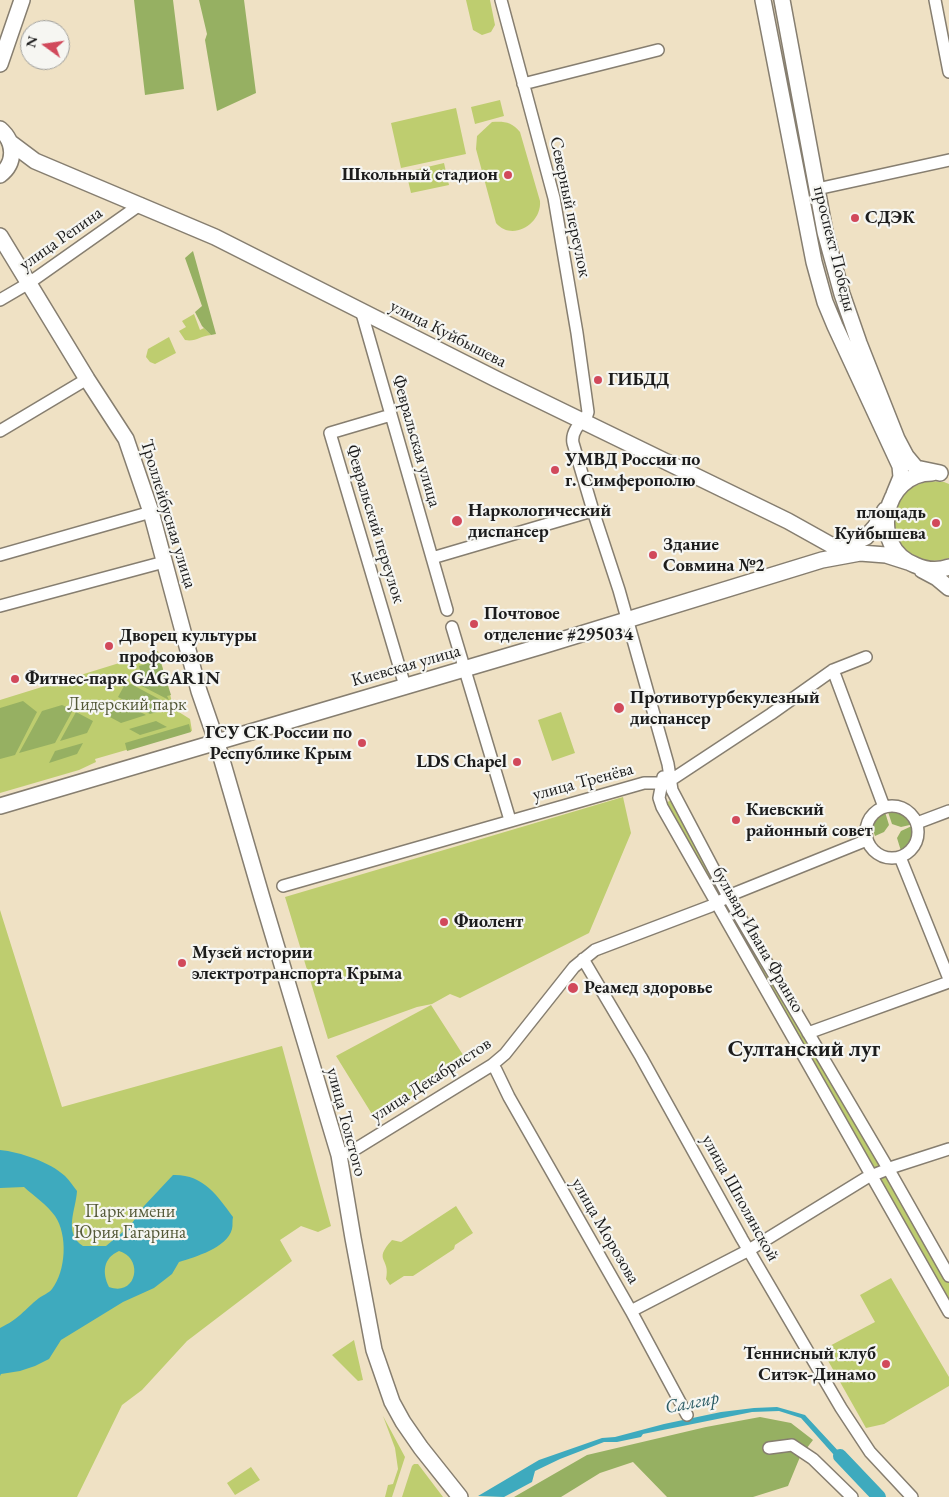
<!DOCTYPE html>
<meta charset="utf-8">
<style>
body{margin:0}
#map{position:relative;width:949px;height:1497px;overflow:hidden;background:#efe1c4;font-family:"EB Garamond",serif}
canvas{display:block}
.north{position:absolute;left:20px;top:20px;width:50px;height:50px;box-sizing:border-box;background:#f6f6f2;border:1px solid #9f9f9c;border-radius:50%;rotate:284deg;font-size:14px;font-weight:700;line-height:20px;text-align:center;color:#1c1c1c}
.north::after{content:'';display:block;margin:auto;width:18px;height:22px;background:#d1495b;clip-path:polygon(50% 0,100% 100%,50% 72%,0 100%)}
</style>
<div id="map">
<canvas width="949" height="1497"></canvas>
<div class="north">N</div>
</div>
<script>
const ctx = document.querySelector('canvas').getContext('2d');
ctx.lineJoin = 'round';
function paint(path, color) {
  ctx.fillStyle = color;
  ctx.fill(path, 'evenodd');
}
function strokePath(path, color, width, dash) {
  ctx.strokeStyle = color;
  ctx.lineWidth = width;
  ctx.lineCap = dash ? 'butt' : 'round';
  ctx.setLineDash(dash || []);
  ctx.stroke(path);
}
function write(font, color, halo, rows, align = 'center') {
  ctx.font = font + ' "EB Garamond",serif';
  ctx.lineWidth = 4.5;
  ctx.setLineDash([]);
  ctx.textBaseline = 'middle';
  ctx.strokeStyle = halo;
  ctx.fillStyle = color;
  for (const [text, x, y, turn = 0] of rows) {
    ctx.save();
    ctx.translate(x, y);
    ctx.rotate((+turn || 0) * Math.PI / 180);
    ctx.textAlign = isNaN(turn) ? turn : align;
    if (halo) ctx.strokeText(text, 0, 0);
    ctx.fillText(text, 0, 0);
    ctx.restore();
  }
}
paint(new Path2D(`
 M466,0H490L495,25L491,32L482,35L473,30Z
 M500,100L504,116L475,124L471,107Z
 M456,108L466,154L401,168L391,123Z
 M492,122C504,121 512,122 520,132L540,201C542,224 512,242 496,223L476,149L477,136Z
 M444,163L449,185L411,193L406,172Z
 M194,314L200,330L204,328L211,335C200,336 196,342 185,340L179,331L186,327L182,321Z
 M169,337L176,353L155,364L150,362L146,357L148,349Z
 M930,481L944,482L949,484V558C941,560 934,562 926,560C895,556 884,514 905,493C912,486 921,483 930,481Z
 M158,651L174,709L190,719L192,731L95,759L96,762L79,770L0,793V700Z
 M561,712L575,753L552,761L538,720Z
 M623,797L631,833L589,933L460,998L450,994L432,1004L417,1007L328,1039L285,897Z
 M673,799L725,896L718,900L664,804Z
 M727,900L885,1169L873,1173L720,903Z
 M0,910L62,1107L282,1046L331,1226L318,1232L301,1226L280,1240L292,1261L187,1341L142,1390L122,1405L77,1497H0Z
 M431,1005L467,1061L375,1119L336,1056Z
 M887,1172L949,1283V1306L875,1177Z
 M456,1206L473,1233L455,1245L454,1249L413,1276H404L390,1285L386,1279C391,1257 372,1262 392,1240L401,1242Z
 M891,1278L949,1377V1386L884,1424L866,1428L822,1350L875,1322L860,1295Z
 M354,1340L363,1380L358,1381L332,1355Z
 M383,1416L405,1457L392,1497H385L388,1485L393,1484L398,1469L395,1448Z
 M414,1464H418L443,1497H402L412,1466Z
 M251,1467L260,1480L235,1495L227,1483Z`), '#becd6f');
paint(new Path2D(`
 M134,0H173L184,89L145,95Z
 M199,0H244L256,93L217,111L205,40L207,34Z
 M193,251L216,334L211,335L202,326L195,312L202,306L185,258Z
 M160,660L171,695L167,696L169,700L136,683L141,673L139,666Z
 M131,684L170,705L171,708L150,714L118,697L124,686Z
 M117,700L146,715L121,723L108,716Z
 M23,701L37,712L15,755L0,759V708Z
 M62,705L73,710L55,743L19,753L42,711Z
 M76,712L93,721L87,733L60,741Z
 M156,721L167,727L140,735L129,729Z
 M189,724L191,732L127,751L125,743Z
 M83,743L77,754L49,763L55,751Z
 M895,810L908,816L914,824L901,827L892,824L888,812Z
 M885,812L889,825L884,832L875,836C871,826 874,815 885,812Z
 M914,825C914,837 913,847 901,851L897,838L901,831Z
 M760,1417L791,1423L813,1440L800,1457L788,1486L753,1497H667L633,1462L600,1473L561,1497H514L587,1455L706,1427Z`), '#96b062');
paint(new Path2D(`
 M0,1150C20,1152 50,1162 65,1176C70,1181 73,1186 77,1191C76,1210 63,1233 83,1246H106L130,1226L144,1206L173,1175C203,1174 217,1195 233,1217C232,1221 233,1225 232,1229C227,1248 195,1257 179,1262L172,1274L154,1288L123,1302L61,1340L49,1359L35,1366L20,1371L1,1374L0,1376V1328C19,1319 24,1310 39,1298C43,1295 49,1293 52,1289C66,1271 68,1235 55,1216C47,1205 34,1196 24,1187L0,1188ZM119,1251C144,1258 137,1297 109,1287C102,1273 103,1258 119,1251Z
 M777,1407L805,1415L854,1468L850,1473L801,1418L779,1411L752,1412L643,1434L641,1437L617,1442H604L560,1459L535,1471L532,1482L504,1497L478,1496L539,1460L602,1438L615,1437L664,1424L721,1412L754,1408Z
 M858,1470L884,1497H871L853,1476Z`), '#3eaabe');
strokePath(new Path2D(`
 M840,1456L879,1497`), '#3eaabe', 14);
const minor = new Path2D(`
 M501,0L554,198L577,333L588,412L586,418C579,423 571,433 573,443L594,514L619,590L668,764L672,790L730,900L889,1170L949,1276
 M935,0L949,72
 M523,84L658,50
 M817,189L949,160
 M0,300L29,283L141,204
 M361,310L447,610
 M391,415L330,433L405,686
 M0,431L87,379
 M0,555L151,512
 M432,558L592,511
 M0,606L164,562
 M452,627L510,820
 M833,670L884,807
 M663,777L659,798L662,807L949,1312
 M866 832a26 26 0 1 1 52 0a26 26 0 1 1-52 0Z
 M917,823L949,811
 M900,857L949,979
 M283,886L644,783H661L671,780L771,714L833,670L866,657
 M583,959L641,1057L742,1239L841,1408L870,1452L912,1497
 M808,1033L949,982
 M492,1065L496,1070L509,1097L631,1311L687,1415
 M339,1155L354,1150L492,1065L505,1054L574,967L595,950L711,906L733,894L867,840
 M631,1311L749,1250L866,1178L893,1167L949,1149
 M769,1448L792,1445L813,1459L852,1497`);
const major = new Path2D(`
 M763,0L814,262L825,302L835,326L900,466L901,477L894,494
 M782,0L825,232L842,294L859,343L897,439L906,456L916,468L940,473
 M0,64L22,0
 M0,129C15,142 16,163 0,175
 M11,143L35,161L215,237L496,379L788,521L840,550
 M0,236L87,379L126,439L151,512L199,691L217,743L262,898L339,1155L353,1238L374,1350L392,1402L403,1422L421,1448L460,1497
 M932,473C883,473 868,547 915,565C926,570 938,571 949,567
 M834,553L866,537L875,527L885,510
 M922,570L937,578L949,588
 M0,806L542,646L822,560L860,553L886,555L908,562`);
strokePath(minor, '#867e70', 14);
strokePath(major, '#867e70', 18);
strokePath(minor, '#fff', 11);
strokePath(major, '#fff', 15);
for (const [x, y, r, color] of [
 [508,175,5,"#d1495b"],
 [855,218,5,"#d1495b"],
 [598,380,5,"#d1495b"],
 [555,470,5,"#d1495b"],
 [457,521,6,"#d1495b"],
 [936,523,5,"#d1495b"],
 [653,555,5,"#d1495b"],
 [474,624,5,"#d1495b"],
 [109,646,5,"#d1495b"],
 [15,679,5,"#d1495b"],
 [619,708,6,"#d1495b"],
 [362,743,5,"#d1495b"],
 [517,762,5,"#d1495b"],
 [736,820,5,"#d1495b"],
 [444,922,5,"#d1495b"],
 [182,963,5,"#d1495b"],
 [573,988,6,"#d1495b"],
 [886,1364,5,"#d1495b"]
]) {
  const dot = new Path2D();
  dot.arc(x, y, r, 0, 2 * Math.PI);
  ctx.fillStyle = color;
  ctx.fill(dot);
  strokePath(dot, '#f6f6f2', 2);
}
write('bold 18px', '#1c1c1c', '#f6f6f2', [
 ["Школьный стадион",498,175,"right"],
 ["СДЭК",865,218],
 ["ГИБДД",608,380],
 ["УМВД России по",565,460],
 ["г. Симферополю",565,481],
 ["Наркологический",468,511],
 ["диспансер",468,532],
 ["площадь",926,513,"right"],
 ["Куйбышева",926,534,"right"],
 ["Здание",663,545],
 ["Совмина №2",663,566],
 ["Почтовое",484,614],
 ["отделение #295034",484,635],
 ["Дворец культуры",119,636],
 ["профсоюзов",119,657],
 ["Фитнес-парк GAGAR1N",25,679],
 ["Противотурбекулезный",630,698],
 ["диспансер",630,719],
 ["ГСУ СК России по",352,733,"right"],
 ["Республике Крым",352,754,"right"],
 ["LDS Chapel",507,762,"right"],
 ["Киевский",746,810],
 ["районный совет",746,831],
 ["Фиолент",454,922],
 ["Музей истории",192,953],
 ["электротранспорта Крыма",192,974],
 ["Реамед здоровье",584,988],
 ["Теннисный клуб",876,1354,"right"],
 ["Ситэк-Динамо",876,1375,"right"]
], 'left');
write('18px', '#1c1c1c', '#f6f6f2', [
 ["Северный переулок",570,207,78],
 ["улица Репина",61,239,-35],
 ["проспект Победы",834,249,76],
 ["улица Куйбышева",448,334,27],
 ["Февральская улица",416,441,74],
 ["Троллейбусная улица",168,514,73],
 ["Февральский переулок",375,524,73],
 ["Киевская улица",406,666,-16],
 ["улица Тренёва",583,782,-15],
 ["бульвар Ивана Франко",758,940,60],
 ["улица Декабристов",431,1080,-33],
 ["улица Толстого",346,1122,75],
 ["улица Шполянской",740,1198,61],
 ["улица Морозова",605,1231,60]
]);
write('18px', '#555a39', '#f6f6f2', [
 ["Лидерский парк",127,705],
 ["Парк имени",130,1212],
 ["Юрия Гагарина",130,1233]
]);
write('italic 19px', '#2b5c65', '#f6f6f2', [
 ["Салгир",692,1403,-11]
]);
write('bold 22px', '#1c1c1c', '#f6f6f2', [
 ["Султанский луг",804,1050]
]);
</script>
